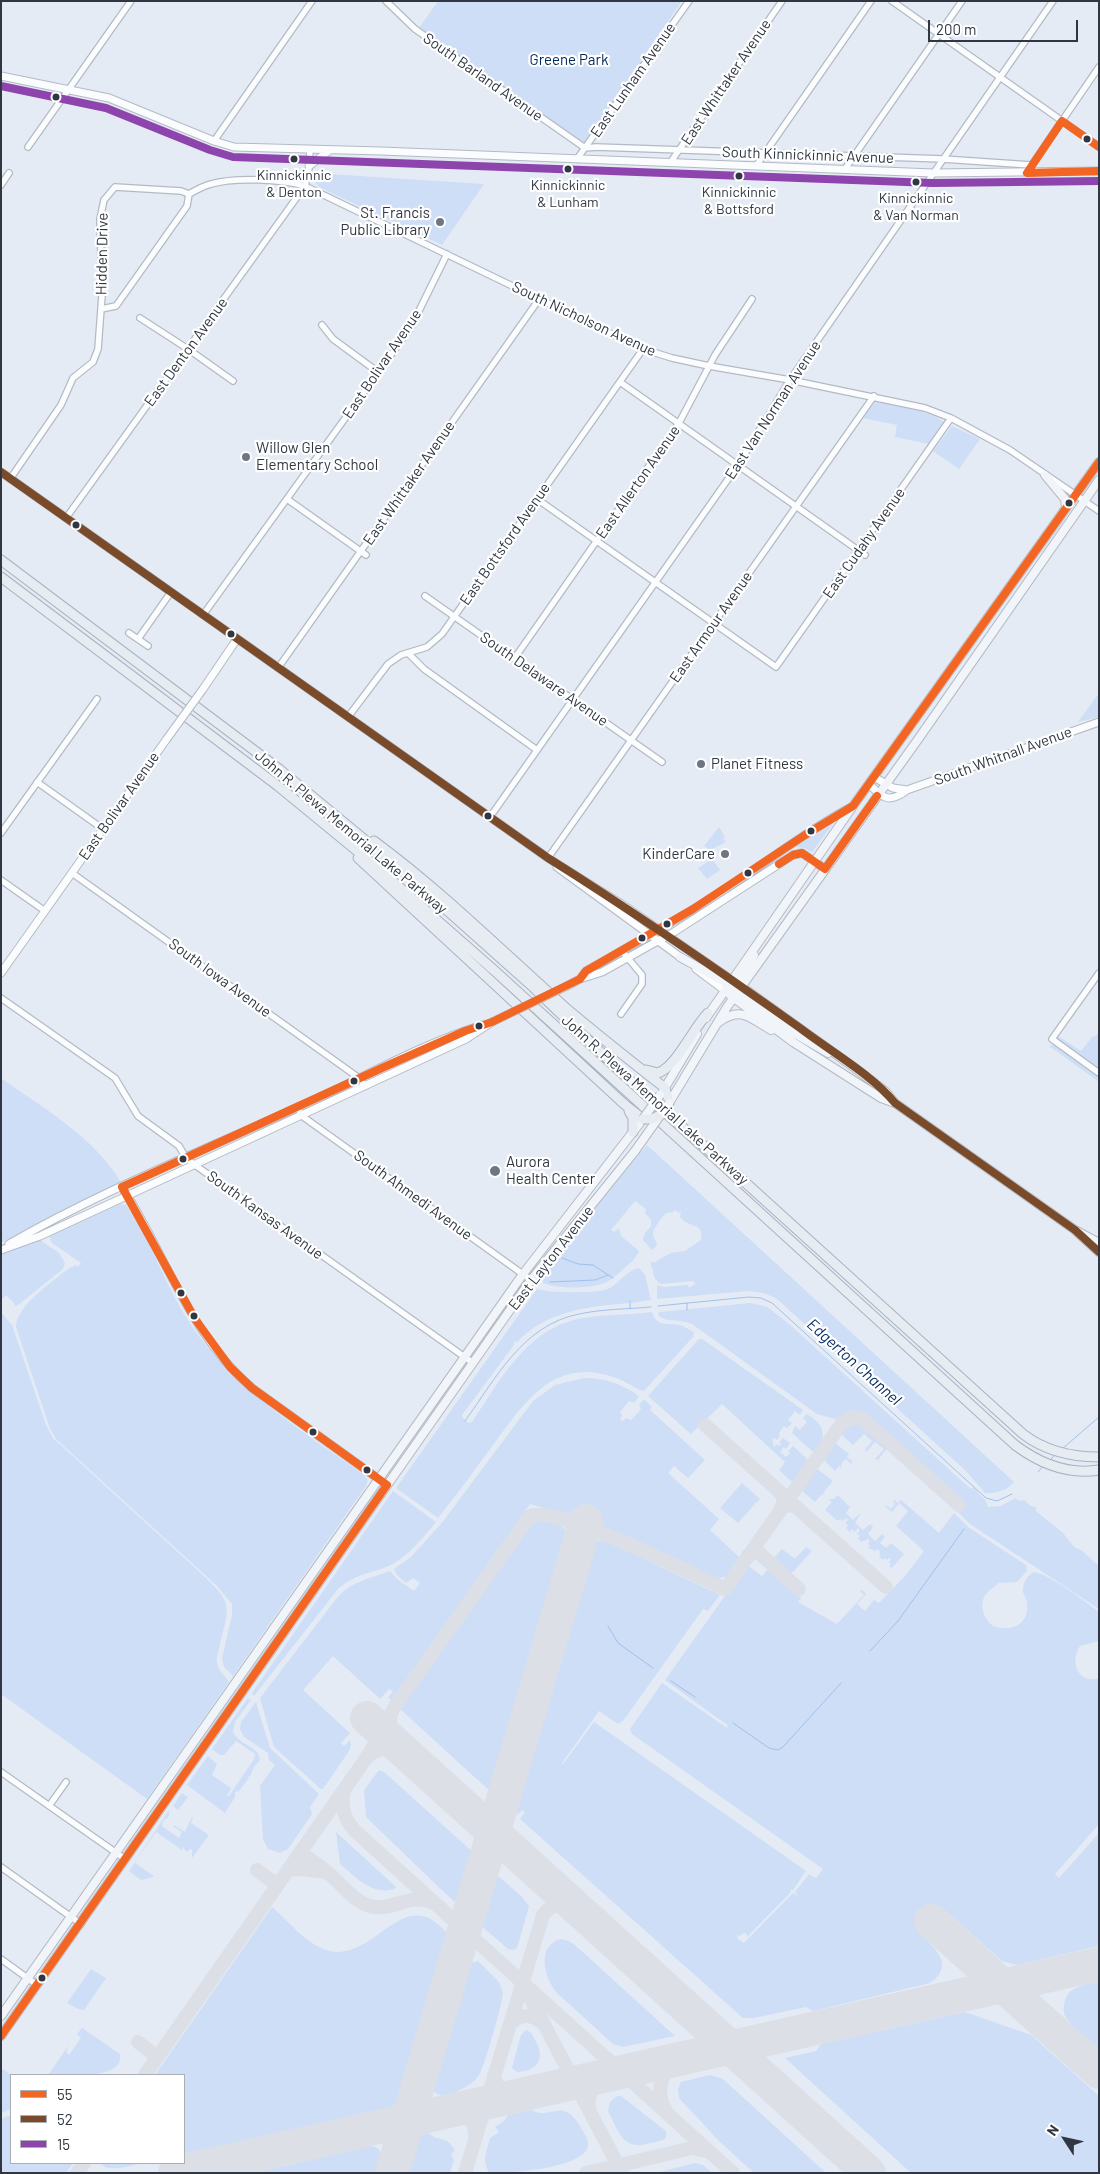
<!DOCTYPE html>
<style>
body{margin:0}
#map{position:relative;width:1100px;height:2174px;overflow:hidden;background:#e4ebf5;font-family:Barlow,sans-serif}
canvas{display:block}
.frame{position:absolute;inset:0;border:2px solid #303742;pointer-events:none}
.legend{position:absolute;left:10px;top:2074px;width:175px;height:90px;box-sizing:border-box;background:#fff;border:1px solid #acafb3;margin:0;padding:6px 9px;list-style:none;font-size:15px;color:#303742}
.legend li{display:flex;align-items:center;gap:10px;height:25px}
.legend b{width:25px;border:1px solid #acafb3}
.north{position:absolute;left:1040px;top:2114px;width:50px;height:50px;-webkit-text-stroke:4px #fff;paint-order:stroke;rotate:305deg;font-size:14px;font-weight:700;line-height:20px;text-align:center;color:#303742}
.north::after{content:'';display:block;margin:auto;width:18px;height:22px;background:#303742;clip-path:polygon(50% 0,100% 100%,50% 72%,0 100%)}
.scale{position:absolute;left:928px;top:20px;width:150px;height:22px;box-sizing:border-box;border:2px solid #303742;border-top:0;padding-left:6px;font-size:15px;line-height:18px;white-space:nowrap;color:#303742;-webkit-text-stroke:4px #fff;paint-order:stroke}
</style>
<div id="map">
<canvas width="1100" height="2174"></canvas>
<div class="frame"></div>
<ul class="legend">
<li><b style="height:6px;background:#f26522"></b>55</li>
<li><b style="height:6px;background:#7a4b2a"></b>52</li>
<li><b style="height:6px;background:#8e44ad"></b>15</li>
</ul>
<div class="north">N</div>
<div class="scale">200 m</div>
</div>
<script>
const ctx = document.querySelector('canvas').getContext('2d');
ctx.lineJoin = 'round';
function paint(path, color) {
  ctx.fillStyle = color;
  ctx.fill(path, 'evenodd');
}
function strokePath(path, color, width, dash) {
  ctx.strokeStyle = color;
  ctx.lineWidth = width;
  ctx.lineCap = dash ? 'butt' : 'round';
  ctx.setLineDash(dash || []);
  ctx.stroke(path);
}
function write(font, color, halo, rows, align = 'center') {
  ctx.font = font + ' Barlow,sans-serif';
  ctx.lineWidth = 4.5;
  ctx.setLineDash([]);
  ctx.textBaseline = 'middle';
  ctx.strokeStyle = halo;
  ctx.fillStyle = color;
  for (const [text, x, y, turn = 0] of rows) {
    ctx.save();
    ctx.translate(x, y);
    ctx.rotate((+turn || 0) * Math.PI / 180);
    ctx.textAlign = isNaN(turn) ? turn : align;
    if (halo) ctx.strokeText(text, 0, 0);
    ctx.fillText(text, 0, 0);
    ctx.restore();
  }
}
paint(new Path2D(`
 M438,1H682L584,143L419,28Z
 M313,173L484,184L442,245L319,187L313,179Z
 M875,402C890,405 935,411 944,423L929,444L895,437L897,425L863,418Z
 M952,426L980,439L959,469L933,451Z
 M1099,693V717L1078,722Z
 M838,817L812,852L804,848L797,847L796,846L816,829Z
 M719,827L725,837L723,839L726,842L710,850L704,846Z
 M712,859L720,870L707,879L698,868Z
 M1099,1032V1082L1049,1046L1055,1044L1058,1036L1081,1051L1093,1036L1095,1037Z
 M1,1078C43,1108 96,1138 122,1184L49,1218L1,1243Z
 M647,1145L1014,1482C1008,1490 995,1494 985,1493L967,1472L776,1298L763,1293L748,1291L657,1299V1285L664,1287L688,1285L689,1288L695,1284L694,1281L661,1284C651,1279 655,1270 650,1264L652,1262H656L658,1260L671,1253L685,1251L701,1240C704,1226 695,1227 687,1223C684,1222 683,1219 680,1217L681,1211L679,1213L675,1210L673,1212L666,1213C663,1216 653,1229 653,1233C653,1238 656,1240 657,1245L652,1250L643,1240L645,1233L651,1226V1220L645,1213L646,1209L635,1201L611,1230L614,1232L619,1228L621,1236L639,1251C637,1257 632,1261 627,1266C620,1272 613,1279 605,1283C588,1289 558,1289 543,1283L542,1276L567,1242Z
 M120,1204L126,1205L135,1216C155,1252 168,1291 191,1325C234,1389 301,1430 363,1474L368,1480L366,1486L233,1676L224,1667L222,1659L232,1615V1604L217,1586L56,1439L50,1429L16,1327C16,1306 52,1282 68,1269L76,1265L78,1267L81,1263L52,1243L49,1236Z
 M40,1240L59,1253L65,1263L63,1269L18,1305L15,1306L14,1303L6,1295L1,1300V1255Z
 M639,1268L645,1275L651,1300L631,1303L630,1301L629,1303C587,1307 548,1310 517,1342L514,1341V1345L462,1415L463,1418L468,1423L472,1422C501,1380 526,1328 583,1318C606,1314 630,1315 652,1312C656,1327 668,1323 680,1325C684,1326 689,1330 694,1332L693,1337L644,1391L640,1390C632,1386 625,1381 616,1378C556,1356 527,1399 496,1441C477,1467 458,1493 438,1518L396,1488L537,1289C548,1293 600,1294 610,1288C620,1282 627,1270 639,1268Z
 M751,1303L767,1307L788,1323L963,1482L970,1488H974L986,1501L988,1507L1001,1506L1015,1498L1019,1501L1024,1500L1031,1506L1036,1507V1511L1063,1533L1074,1547L1081,1550L1099,1566V1609L970,1524L956,1510L962,1503L865,1416L852,1413L835,1419L817,1414L692,1324C681,1319 666,1323 658,1315L659,1312Z
 M1,1312L12,1325L46,1425L53,1438L205,1577C233,1604 229,1608 220,1644C219,1650 216,1657 217,1663C219,1673 224,1674 229,1682L147,1799L1,1694Z
 M699,1339H702L803,1410L800,1415L795,1411L788,1420L792,1423L787,1428L784,1426L779,1433L780,1436L777,1440L774,1438L772,1440L774,1447L777,1444L779,1446L781,1444L779,1442L783,1438L790,1443L786,1449L784,1447L780,1452L786,1457L790,1453L788,1451L793,1446L808,1460V1463L793,1483L779,1470L785,1462L722,1404L691,1434L648,1396Z
 M584,1378C605,1378 622,1384 639,1396L634,1403L629,1401L620,1412L622,1415L620,1419L623,1421L626,1418L631,1420L641,1409L639,1405L644,1399L652,1407L650,1410L705,1460L688,1478L674,1466L668,1473L719,1519L710,1530L739,1557L726,1576L717,1579L600,1525L530,1504L392,1700L388,1698L393,1691L389,1689L380,1699L333,1656L303,1690L350,1733L341,1743L344,1746L350,1740L351,1745L349,1751L323,1789H321L274,1747L260,1698L337,1598C352,1581 369,1579 390,1571L398,1580L414,1591L420,1583L413,1578L406,1583L397,1575L394,1569L411,1557L441,1524L533,1401L555,1385Z
 M807,1414C824,1424 828,1437 816,1451H812L792,1433L795,1426L800,1430L807,1422L803,1418Z
 M851,1423L861,1424L888,1447L878,1460L875,1459L884,1449L875,1442L866,1452L865,1450L872,1441L864,1434L853,1445L841,1434Z
 M835,1443L849,1454L847,1457L853,1462L851,1464L846,1459L841,1464L842,1468L839,1466L835,1471L823,1459Z
 M816,1468L833,1481L823,1493L825,1496L822,1494L815,1502L801,1490Z
 M742,1483L760,1499L756,1503L754,1502L755,1504L738,1523L720,1508Z
 M393,1491L436,1522C424,1537 408,1556 391,1565C371,1574 356,1573 338,1589L254,1696L252,1693Z
 M838,1495L850,1507L846,1513L853,1520L859,1514L860,1515L855,1523L863,1530L870,1524L873,1527L868,1534L875,1541L882,1534L885,1537L880,1543L886,1548L891,1543L904,1554L892,1568L889,1566L891,1564L889,1562L891,1559L889,1558L887,1560L884,1558L883,1560L879,1557L880,1555L879,1549L876,1551L868,1548L870,1546L868,1543L870,1541L868,1539L861,1542L858,1538L860,1536L857,1534L860,1530L858,1528L855,1532L852,1529L850,1532L846,1528L848,1525L845,1523L848,1520L846,1518L843,1521L840,1519L838,1521L825,1510L832,1502L828,1499H834Z
 M894,1500L898,1503L901,1500L939,1533L954,1513L968,1527L1026,1565L1027,1571L1017,1582L998,1583C995,1587 990,1589 986,1594C978,1605 984,1619 993,1626C1012,1633 1030,1624 1027,1602C1026,1596 1022,1594 1023,1588C1024,1581 1028,1575 1034,1572C1049,1574 1086,1602 1099,1612V1641L1080,1646C1069,1662 1079,1685 1099,1678V1824L1055,1874L1059,1878L1099,1833V1946L1017,1965L1002,1961L941,1907L918,1932C933,1946 957,1965 930,1983L813,2011L806,2007L754,2018H743L520,1819L525,1812L522,1810L517,1815L512,1810L593,1543L600,1540L609,1542L720,1595L708,1611L703,1609L623,1721L618,1724L599,1711L562,1763L563,1764L594,1722L806,1871L793,1890L791,1889V1892L747,1937V1934L744,1933L740,1936L738,1935L737,1938L744,1943L793,1893L798,1896L795,1892L809,1874L816,1878L823,1869L632,1734L630,1729L662,1683L727,1728L728,1725L723,1722L665,1680L747,1565L762,1576L768,1569L801,1598L798,1602L837,1624L864,1595L860,1591L862,1590L866,1594L857,1604L865,1611L874,1600L879,1603L906,1575L924,1551L896,1526L908,1511L899,1503L892,1512L885,1506L886,1505L891,1509L895,1504L893,1501Z
 M535,1521C547,1518 569,1524 569,1539L492,1793L400,1709L528,1528Z
 M806,1547L812,1551L793,1572H789L774,1558L782,1549L795,1559Z
 M248,1698L251,1700L235,1722L233,1732C238,1744 260,1747 260,1760L254,1767L250,1776L247,1777L249,1778L238,1792L236,1791L235,1793V1797L225,1813L187,1785L208,1756L217,1764L212,1775L231,1788L227,1796H229L254,1759L255,1754L236,1741L224,1755H220L212,1749Z
 M256,1702L270,1748L319,1794L310,1807L312,1814L288,1849L280,1853L268,1849L263,1839L260,1786L275,1765L269,1760L268,1753L244,1737L240,1729L241,1722Z
 M379,1770L384,1772L475,1854L462,1897L455,1902L447,1895L366,1817L364,1790Z
 M182,1793L188,1797L178,1810L173,1806Z
 M169,1810V1816L163,1821L162,1826L179,1838L182,1832L173,1826L174,1825L185,1832L192,1817L193,1818L191,1823L209,1835L192,1858V1850L190,1849L187,1852L184,1849V1846L182,1850L156,1832L129,1871Z
 M336,1832L396,1887V1888C375,1898 354,1876 340,1864Z
 M135,1863L154,1876L153,1877L141,1880L129,1871Z
 M497,1875L522,1897L529,1906L517,1948L514,1950L508,1949L478,1923L491,1879Z
 M272,1907C288,1921 304,1941 323,1949C366,1966 393,1902 429,1918C437,1922 444,1930 450,1936L400,2105L184,2154V2075H155Z
 M561,1939L569,1941L575,1945L675,2036L623,2047L613,2044L557,1993C545,1979 535,1946 561,1939Z
 M478,1961L499,1982L503,1993C502,2005 485,2065 479,2075C473,2085 454,2095 442,2095C435,2095 431,2089 430,2082L463,1970L471,1963Z
 M91,1969L106,1978L84,2010L78,2009L67,2003Z
 M1099,1981V2049C1088,2040 1076,2031 1068,2020C1064,2016 1063,2011 1064,2006C1065,1987 1084,1985 1099,1981Z
 M965,2012L1031,2035L1099,2096V2173H911L785,2058L816,2051L821,2044Z
 M82,2028L120,2054C125,2081 64,2075 48,2075L69,2045L66,2052L69,2055L81,2038L77,2034Z
 M526,2030C532,2032 533,2036 536,2042C546,2060 536,2071 517,2072L512,2068L513,2064L521,2035Z
 M1,2068L11,2075V2109L1,2113Z
 M710,2075L723,2079L826,2173H754L718,2140L679,2098L678,2089L681,2082Z
 M617,2096H621L666,2131V2138C661,2142 653,2142 647,2144C622,2150 618,2130 608,2111L610,2102Z
 M532,2110C551,2122 563,2092 584,2133C588,2139 590,2144 586,2151C572,2169 512,2173 490,2173C481,2162 487,2150 490,2138L499,2132L495,2127L504,2121L508,2115Z
 M11,2115V2163H73L66,2173H1V2119Z
 M429,2133C439,2143 447,2134 455,2151L451,2154L454,2160L450,2173H403C409,2154 408,2137 429,2133Z
 M370,2146L376,2147C386,2154 382,2163 379,2173H253Z
 M101,2163H143C131,2165 107,2174 101,2163Z
 M695,2163L703,2165L712,2173H656Z`), '#cddef6');
strokePath(new Path2D(`
 M562,1258L578,1264L593,1265L613,1278
 M550,1282L595,1280L608,1275
 M630,1301V1308
 M687,1303V1310
 M658,1306L749,1297L761,1298L772,1303L986,1498L997,1501L1012,1494
 M465,1421C496,1378 523,1325 579,1314C603,1309 628,1309 651,1307
 M1062,1449L1099,1417
 M1049,1461L1055,1455
 M1038,1472L1044,1465
 M608,1626L618,1643L653,1668
 M870,1651L898,1621L964,1529
 M671,1681L695,1697
 M733,1723L769,1748L778,1750L783,1747L841,1683`), '#a0c0ec', 1);
strokePath(new Path2D(`
 M705,1425L781,1493L784,1500L782,1507
 M781,1508L789,1505L795,1506L886,1587
 M569,1521L576,1528L580,1541
 M748,1555L754,1552L759,1553L799,1589
 M391,1714C387,1731 394,1741 406,1752
 M366,1758C401,1729 414,1772 441,1784
 M344,1790C340,1805 344,1818 354,1830L733,2173
 M300,1852C309,1859 319,1865 328,1873C342,1884 355,1904 374,1907C395,1910 412,1892 433,1903
 M257,1870L277,1885
 M288,1870L302,1869L326,1872
 M524,1986L622,2173
 M509,2026C517,2014 530,2013 541,2022
 M138,2042L157,2057
 M145,2075L369,1754L395,1706L530,1516C556,1504 694,1575 725,1589L842,1423L853,1417L864,1420L959,1505
 M494,2075C499,2110 546,2083 566,2084
 M450,2109L478,2103L488,2093
 M589,2110C581,2063 662,2070 690,2056
 M666,2111C655,2093 660,2072 678,2061
 M483,2113L495,2102L521,2096
 M416,2118C437,2120 476,2096 475,2138
 M77,2173L84,2163
 M465,2173L543,1915C550,1905 560,1903 571,1906L615,1943
 M586,2173L692,2148L710,2152
 M859,2173L863,2167`), '#dce0e6', 14);
strokePath(new Path2D(`
 M367,1718L869,2173
 M931,1921L1099,2072
 M175,2173L1099,1964
 M392,2173L586,1521`), '#dce0e6', 34);
const minor = new Path2D(`
 M386,1L415,29L585,148L596,147L943,159L1031,165
 M892,1L1099,147
 M214,141L312,1
 M28,147L131,1
 M577,159L689,1
 M670,163L782,1
 M756,166L871,1
 M845,169L962,1
 M1029,169L1099,67
 M1,185L9,173
 M101,309L116,306L187,206L189,194
 M140,318L188,349L233,381
 M322,325L333,339L378,372
 M620,382L865,555
 M10,479L61,405L73,378L93,362L98,349L102,295L100,219L104,200L115,187L181,191L189,194C196,190 203,186 211,184C234,177 282,179 305,186L643,349L672,358L709,366L790,380L925,408L951,418L1010,450L1099,511
 M287,499L366,555
 M537,499L776,667L951,418
 M66,518L305,186L309,168L310,149
 M425,596L662,762
 M203,615L411,327L447,254
 M129,633L148,646
 M138,639L171,592
 M409,654L424,669L537,750
 M514,659L679,423L715,355L752,299
 M278,668L540,298
 M348,717L388,664L401,655L427,647L442,634L643,349
 M37,782L103,829
 M490,817L738,465L790,380L1053,1
 M1,833L97,699
 M548,858L874,396
 M72,873L359,1078L365,1086
 M1,880L45,911
 M1099,973L1052,1039L1099,1073
 M1,998L115,1078L138,1116L179,1146L186,1158L195,1165L473,1363
 M621,1014L642,984V975L622,951
 M300,1112L302,1116L531,1280
 M1,1772L125,1859
 M49,1806L66,1782
 M1,1867L81,1924
 M1,1959L37,1985`);
const tertiary = new Path2D(`
 M1,76L109,98L214,141L234,147L381,151L933,173L1099,171
 M309,166L330,150
 M1,472L548,858L623,905L732,980
 M203,689L237,639
 M874,777L893,788L907,790
 M869,784C883,798 889,804 907,790L1099,722
 M557,867L683,959
 M696,969L724,990
 M1,973L166,740
 M580,979L586,971C634,944 682,918 728,887C770,860 809,829 853,806
 M567,986L580,979L602,972L674,932L793,855L802,853L825,869
 M122,1187C166,1255 189,1334 252,1388L387,1485
 M9,1244C101,1191 200,1152 296,1108C358,1081 418,1045 482,1025
 M1,1250L40,1236L466,1039L492,1022`);
const secondary = new Path2D(`
 M1045,475L1065,499L1066,507
 M680,957L732,986
 M738,984L855,1068L886,1092L894,1102
 M735,986L754,955
 M733,991L789,1030L828,1053
 M730,995L793,1042L881,1098L895,1103L1075,1230L1099,1243
 M706,1018L853,806L1099,462
 M719,1022C741,1006 750,1018 771,1030
 M663,1091L697,1034
 M669,1103L727,1007L919,738L1099,480
 M1076,1231L1099,1252
 M1,2016L523,1274L643,1119
 M1,2036L531,1280L635,1151`);
const primary = new Path2D(`
 M1,560L279,769L405,873L534,988L641,1091L737,1175L1023,1434C1045,1451 1071,1457 1099,1457
 M1,577L278,786L373,864L496,972L1015,1445C1039,1463 1068,1475 1099,1470
 M374,841C443,892 503,952 567,1009C599,1036 632,1062 665,1088L669,1103
 M358,858L624,1104L643,1119
 M646,1070L658,1073C677,1066 693,1028 708,1013
 M629,1111L633,1118V1132`);
strokePath(minor, '#b4bac4', 8);
strokePath(tertiary, '#b4bac4', 9);
strokePath(secondary, '#b4bac4', 10);
strokePath(primary, '#a8b3c1', 11);
strokePath(minor, '#fbfcfe', 5.5);
strokePath(tertiary, '#fbfcfe', 7);
strokePath(secondary, '#f1f4f8', 8);
strokePath(primary, '#e7ecf2', 9);
const tertiaryBridge = new Path2D(`
 M166,740L203,689
 M492,1022L567,986`);
const secondaryBridge = new Path2D(`
 M643,1119L660,1095
 M635,1151L669,1103`);
const primaryBridge = new Path2D(`
 M643,1119H652L660,1115`);
strokePath(tertiaryBridge, '#b4bac4', 9, []);
strokePath(secondaryBridge, '#b4bac4', 10, []);
strokePath(primaryBridge, '#a8b3c1', 11, []);
strokePath(tertiaryBridge, '#fbfcfe', 7);
strokePath(secondaryBridge, '#f1f4f8', 8);
strokePath(primaryBridge, '#e7ecf2', 9);
strokePath(new Path2D(`
 M1099,147L1062,121L1027,173L1099,171
 M779,864L793,855L802,853L825,869
 M825,869L877,796
 M122,1187L384,1067L465,1031L492,1022L580,979L586,971L693,909L805,835L853,806L1099,462
 M122,1187L195,1319L230,1367L252,1388L387,1485
 M1,2036L387,1485`), '#f26522', 8);
strokePath(new Path2D(`
 M1,472L548,858C634,912 717,969 800,1028C830,1051 871,1074 895,1103L1075,1230L1099,1252`), '#7a4b2a', 8);
strokePath(new Path2D(`
 M1,86L106,108L210,150L233,157L933,183L1099,181`), '#8e44ad', 8);
for (const [x, y, r, color] of [
 [56,97,4.5,"#303742"],
 [1087,139,4.5,"#303742"],
 [294,159,4.5,"#303742"],
 [568,169,4.5,"#303742"],
 [739,176,4.5,"#303742"],
 [916,182,4.5,"#303742"],
 [440,222,5,"#6f7681"],
 [246,457,5,"#6f7681"],
 [1069,503,4.5,"#303742"],
 [76,525,4.5,"#303742"],
 [231,634,4.5,"#303742"],
 [701,764,5,"#6f7681"],
 [488,816,4.5,"#303742"],
 [811,831,4.5,"#303742"],
 [725,854,5,"#6f7681"],
 [748,873,4.5,"#303742"],
 [667,924,4.5,"#303742"],
 [642,938,4.5,"#303742"],
 [479,1026,4.5,"#303742"],
 [354,1081,4.5,"#303742"],
 [183,1159,4.5,"#303742"],
 [495,1171,6,"#6f7681"],
 [181,1293,4.5,"#303742"],
 [194,1316,4.5,"#303742"],
 [313,1432,4.5,"#303742"],
 [367,1470,4.5,"#303742"],
 [42,1978,4.5,"#303742"]
]) {
  const dot = new Path2D();
  dot.arc(x, y, r, 0, 2 * Math.PI);
  ctx.fillStyle = color;
  ctx.fill(dot);
  strokePath(dot, '#fff', 2);
}
write('14px', '#303742', '#fff', [
 ["Kinnickinnic",294,175],
 ["& Denton",294,192],
 ["Kinnickinnic",568,185],
 ["& Lunham",568,202],
 ["Kinnickinnic",739,192],
 ["& Bottsford",739,209],
 ["Kinnickinnic",916,198],
 ["& Van Norman",916,215]
]);
write('15px', '#00285b', '#fff', [
 ["Greene Park",569,60]
]);
write('15px', '#303742', '#fff', [
 ["South Barland Avenue",483,77,35],
 ["East Lunham Avenue",633,80,-55],
 ["East Whittaker Avenue",726,82,-56],
 ["South Kinnickinnic Avenue",808,155,2],
 ["Hidden Drive",102,254,-89],
 ["South Nicholson Avenue",584,319,25],
 ["East Denton Avenue",186,352,-54],
 ["East Bolivar Avenue",382,364,-56],
 ["East Van Norman Avenue",773,410,-57],
 ["East Allerton Avenue",638,482,-55],
 ["East Whittaker Avenue",409,483,-55],
 ["East Cudahy Avenue",864,543,-55],
 ["East Bottsford Avenue",505,544,-55],
 ["East Armour Avenue",711,627,-55],
 ["South Delaware Avenue",544,679,35],
 ["South Whitnall Avenue",1003,756,-20],
 ["East Bolivar Avenue",119,806,-55],
 ["John R. Plewa Memorial Lake Parkway",351,832,40],
 ["South Iowa Avenue",220,978,36],
 ["John R. Plewa Memorial Lake Parkway",655,1100,42],
 ["South Ahmedi Avenue",413,1195,36],
 ["South Kansas Avenue",265,1215,36],
 ["East Layton Avenue",551,1258,-52]
]);
write('15px', '#303742', '#fff', [
 ["St. Francis",430,213,"right"],
 ["Public Library",430,230,"right"],
 ["Willow Glen",256,448],
 ["Elementary School",256,465],
 ["Planet Fitness",711,764],
 ["KinderCare",715,854,"right"],
 ["Aurora",506,1162],
 ["Health Center",506,1179]
], 'left');
write('italic 16px', '#00285c', '#fff', [
 ["Edgerton Channel",854,1362,42]
]);
</script>
